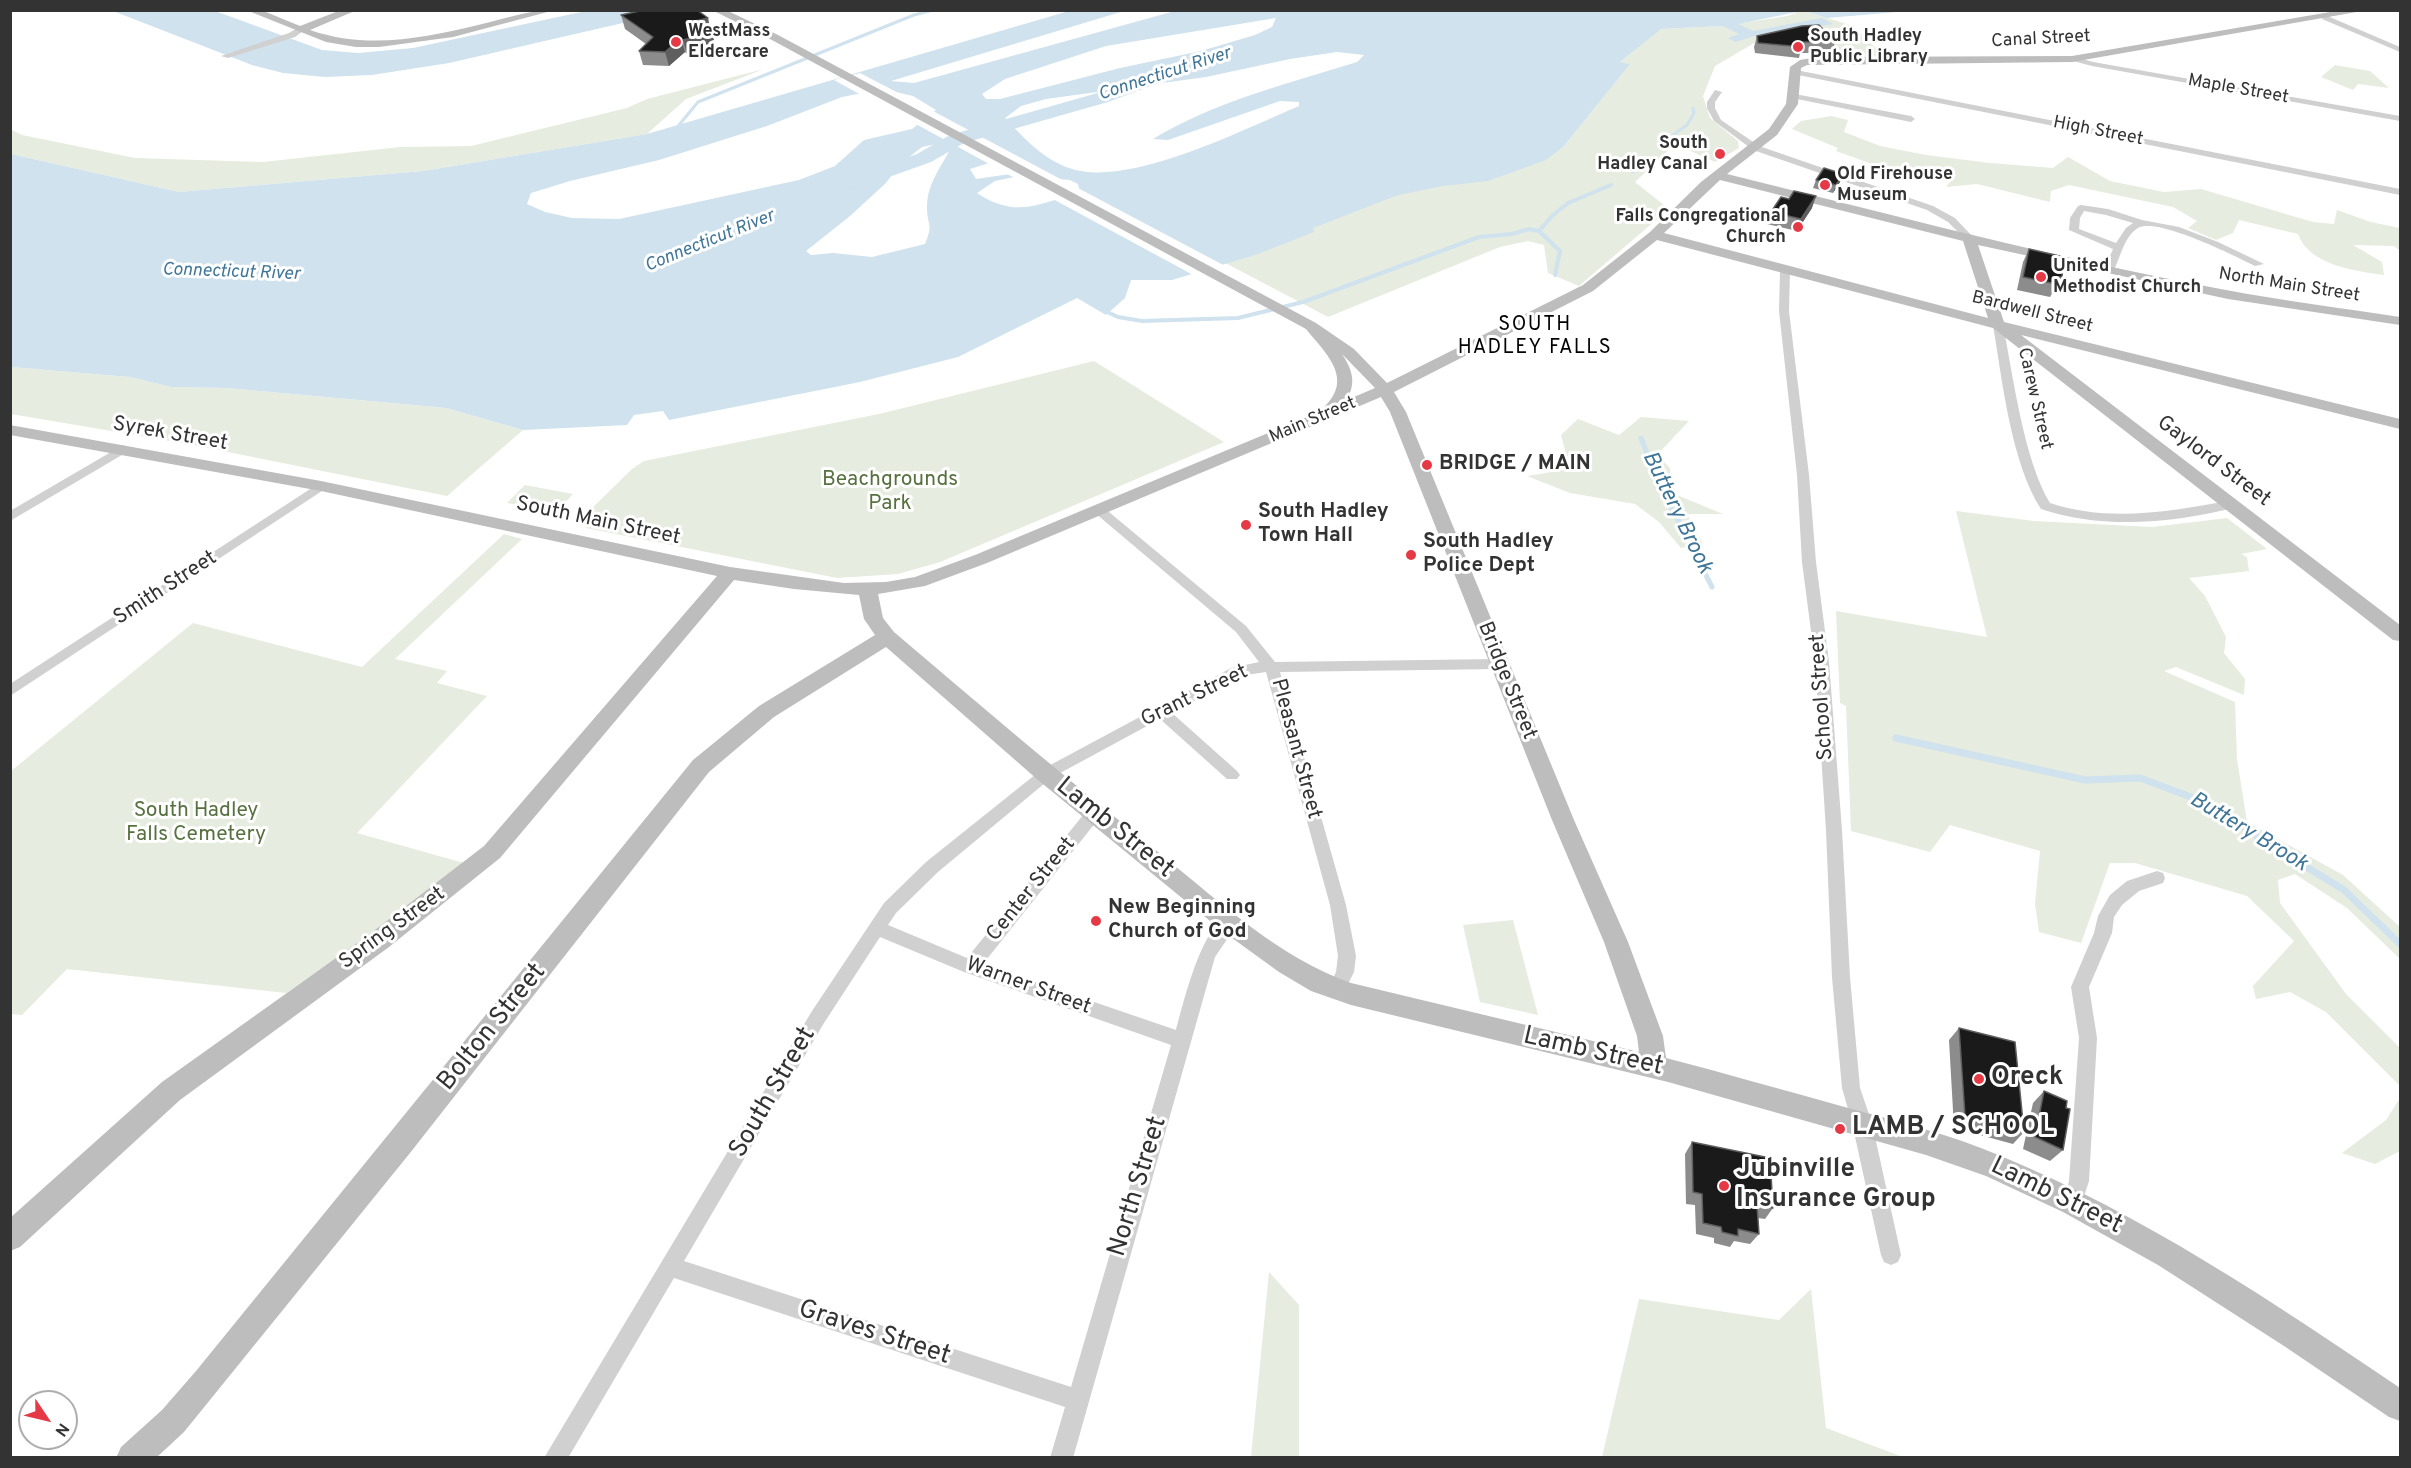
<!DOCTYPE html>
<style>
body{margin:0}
#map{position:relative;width:2411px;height:1468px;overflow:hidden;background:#fff;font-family:Overpass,sans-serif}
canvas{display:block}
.frame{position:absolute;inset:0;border:12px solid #333;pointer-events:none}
.north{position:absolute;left:18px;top:1390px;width:60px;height:60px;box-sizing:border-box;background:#fff;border:2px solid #adadad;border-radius:50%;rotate:125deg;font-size:16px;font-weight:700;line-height:24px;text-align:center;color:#333}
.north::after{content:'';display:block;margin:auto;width:21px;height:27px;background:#e63946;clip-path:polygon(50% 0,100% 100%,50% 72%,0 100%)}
</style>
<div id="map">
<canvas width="2411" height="1468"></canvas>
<div class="frame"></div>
<div class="north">N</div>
</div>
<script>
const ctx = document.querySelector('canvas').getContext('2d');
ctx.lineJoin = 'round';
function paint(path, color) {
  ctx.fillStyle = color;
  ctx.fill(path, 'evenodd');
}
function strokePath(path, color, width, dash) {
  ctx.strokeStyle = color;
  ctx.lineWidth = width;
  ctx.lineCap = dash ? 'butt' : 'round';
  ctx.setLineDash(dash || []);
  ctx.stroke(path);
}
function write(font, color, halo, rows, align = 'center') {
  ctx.font = font + ' Overpass,sans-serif';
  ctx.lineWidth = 6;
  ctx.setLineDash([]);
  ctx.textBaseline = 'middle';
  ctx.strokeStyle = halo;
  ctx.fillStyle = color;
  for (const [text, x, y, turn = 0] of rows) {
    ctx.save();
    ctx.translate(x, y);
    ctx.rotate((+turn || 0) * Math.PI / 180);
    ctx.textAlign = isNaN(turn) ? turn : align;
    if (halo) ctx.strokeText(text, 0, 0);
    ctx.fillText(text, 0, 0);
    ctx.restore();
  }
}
paint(new Path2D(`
 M1794,11H1805L1853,26L1884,56H1843L1832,53L1816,36L1756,42L1715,66L1703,96L1710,118L1738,141L1739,148L1715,162L1675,144L1635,182L1669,209L1579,286L1548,273L1544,245L1528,241L1500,247L1328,317L1197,248L1564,146L1629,65L1620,62L1660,29L1722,26L1787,16L1796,13Z
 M2335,65L2370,71L2389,88L2358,84L2353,90L2321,77Z
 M764,69L686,99L647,134L423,171L179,192L11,154L10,129L22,135L135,158L263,162L400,147L471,146L627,108L647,99Z
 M1831,116L1848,120L1844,132L1880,146L1926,155L1990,163L2053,168L2068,157L2110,181L2164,192L2201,189L2313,222L2334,224L2337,210L2371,222L2400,228V251L2394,246L2353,245L2382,262L2384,275C2355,271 2309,265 2298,234L2239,220L2233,233L2216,240L2188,228L2197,221L2173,207L2069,185L2051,191L2050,202L1977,184L1946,187L1956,175L1938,169L1880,167L1836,151L1838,148L1792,129L1801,121Z
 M1094,361L1224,442L940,562L898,574L837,578L586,528L583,517L632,469L644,461L879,414Z
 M11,367L130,377L171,387L227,388L446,408L523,430L447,496L188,444L11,414Z
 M1641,417L1689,421L1657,455L1670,468L1672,493L1723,514H1687L1703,544L1681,548L1659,522L1635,504L1570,493L1527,476L1570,469L1561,435L1578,419L1619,435Z
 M525,485L573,494L556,512L507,503Z
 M1956,511L2034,521L2152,527L2227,518L2267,549L2241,554L2247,557L2249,571L2189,578L2205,596L2226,637L2224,653L2245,679L2244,695L2176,667L2164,671L2235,702L2237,759L2247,822L2343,875L2400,927V959L2347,908L2295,874L2278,880L2280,903L2346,994L2400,1048V1086L2326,1012L2290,992L2256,999L2253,986L2294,941L2247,896L2135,863H2110L2081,943L2039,932L2035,904L2040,851L1950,825L1930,852L1851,831L1846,706L1840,703L1836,611L1987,637Z
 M504,534L522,539L395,659L447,671L437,683L487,696L357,833L471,865L286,993L67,969L22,1015L11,1014V771L193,623L362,667Z
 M1513,920L1538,1015L1480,1002L1463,925Z
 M2400,1098V1151L2375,1164L2342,1153L2386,1120Z
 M1269,1272L1299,1305V1457H1251Z
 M1811,1289L1826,1428L1903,1457H1602L1639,1299L1779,1320Z`), '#e6ecdf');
paint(new Path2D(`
 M1796,10L1797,12L1738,24L1753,31L1822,18L1833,24L1755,36L1735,42L1728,38L1739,34L1723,26L1661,29L1620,62L1630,64L1564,146L1546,160L1488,181L1443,186L1398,195L1313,228L1314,232L1258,254L1172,280H1131L1125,298L1106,315L1077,298L958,357L860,382L669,420L663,411L634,415L627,425L523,430L446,408L227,388L171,387L130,377L11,367V154L179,192L423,171L647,134L1069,11H1124L891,81L914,83L1175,11ZM1276,18L1272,27L1255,35L1201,51L1120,68L1000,99H986L982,94L1005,79L1106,46ZM1337,52L1364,55L1357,62C1287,84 1216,101 1153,139L1168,140L1280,101L1299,102V106C1244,129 1127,189 1069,168C1043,159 1024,138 1005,118L1021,106L1046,99L1206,77L1290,59ZM883,89L913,96L936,110L912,129L864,140L835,166L799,180L619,219L572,218L545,212L527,204L531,193L570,181L659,160L767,126L842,97ZM941,143L950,150C940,168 927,185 927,207C927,227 934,222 925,244L872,257L833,253L811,255L806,251L850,216L886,183L899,165L922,147ZM1011,156L1027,164L1010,174L976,179L970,169ZM1019,176L1070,180L1078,184L1080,192C1039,204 1016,219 977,193L995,181Z
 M113,11H215L322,50L358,53L413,48L586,11H675L449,63L372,75L325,77L283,73L252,65Z
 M1805,11H1909L1827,18Z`), '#cfe2ee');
paint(new Path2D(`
 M860,73L908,98L883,92L863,96L834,80Z
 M931,110L1068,183L1017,179L1003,172L1021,165L1011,159L991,165L914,123Z
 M1076,187L1227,267L1195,276L1051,198L1077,190Z`), '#fff');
strokePath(new Path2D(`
 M679,125L698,102L914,15L933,10
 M1673,135L1687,125L1694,113L1693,108
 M1633,172L1645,160`), '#cfe2ee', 3);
strokePath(new Path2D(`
 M1539,231L1552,216L1568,203L1611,185
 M1103,310L1118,317L1142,321L1238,318L1303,302L1479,237L1512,234L1529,229L1539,231L1560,251L1555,275`), '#cfe2ee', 4);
strokePath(new Path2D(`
 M1641,438L1657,479L1712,587`), '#cfe2ee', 5);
strokePath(new Path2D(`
 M1896,738L2085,780L2140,778L2199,800L2344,890L2400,944`), '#cfe2ee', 7);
paint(new Path2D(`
 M1171,67L1177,68L1180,72L1177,76L1108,102L964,143L931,162L861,187L854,189L847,187L844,183L847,179L917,154L950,135L1094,94Z`), '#cfe2ee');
paint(new Path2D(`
 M2325,15L2400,47V52L2322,19Z
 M299,27L306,29L295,37L228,58L221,56L289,33Z
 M2076,57L2093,62L2400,116V121L2092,66L2073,61V57Z
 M1796,70L2400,189V195L1793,74L1792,72Z
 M1715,90L1722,92L1715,102V108L1721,120L1759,146L1933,206L1955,218L1974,238L1966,240L1948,222L1927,210L1753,150L1714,121L1707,108V102Z
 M1795,94L1911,116L1915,119L1911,122L1792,98V94Z
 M2081,205L2108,209L2142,220L2179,227L2218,242L2264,264L2255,266C2235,256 2157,217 2138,228C2124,236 2120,259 2113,272H2105L2104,270L2113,249L2069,230L2070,218L2078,206ZM2084,211L2106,215L2133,223L2126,228L2116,243L2079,229L2080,218Z
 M1785,268L1790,271L1789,311L1809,475L1816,562L1829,662L1842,830L1850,977L1860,1088L1872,1123L1901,1255L1898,1262L1891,1265L1884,1262L1881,1255L1852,1123L1842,1088L1832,977L1826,830L1815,662L1802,562L1797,475L1779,311L1780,271Z
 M1998,322L2003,325C2013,375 2024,461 2050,503C2110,523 2172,511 2233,500L2239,504L2237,507C2173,523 2104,530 2041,509C2011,463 2002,379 1993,325Z
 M123,445L129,449L127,452L10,521V511Z
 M321,482L325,483L327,486L325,489L10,696V684Z
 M1099,506L1103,507L1246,626L1275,662L1499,659L1506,664L1499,669L1280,672L1346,905L1356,956L1354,972L1343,994L1337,997L1331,994L1328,989L1336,972L1338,956L1330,905L1266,672L1240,676L1172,713L1237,771L1240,775L1237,779H1227L1160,719L1051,778L938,872L896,913L888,925L967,958L1088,809H1100L1102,813L1100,817L983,964L1176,1030C1182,1009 1205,908 1235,918L1238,923L1215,957L1073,1458H1050L1065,1407L674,1278L568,1458H544L812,1011L884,903L926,862L1041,770L1231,668L1259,662L1236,632L1095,513L1093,510ZM880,937L964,972L1171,1045L1071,1387L684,1261L824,1023Z
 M2157,871L2163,873L2165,878L2163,883L2139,891L2122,905L2114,917L2112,933L2089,987L2097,1038L2089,1181L2080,1209L2073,1212L2066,1209L2063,1202L2069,1181L2079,1038L2071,987L2094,933L2098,916L2110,895L2127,881Z`), '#d0d0d0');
paint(new Path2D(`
 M246,10H261L300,26L341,10H357L310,30C367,50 425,38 482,24C507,18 530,10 555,10L453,37L379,47H356L326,42Z
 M712,10H726L778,35L1316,323L1354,349L1387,383L1583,285L1650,232L1701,182L1769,129L1786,104L1790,67L1800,60L1817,57L2072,56L2342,10H2368L2072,62L1807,65L1801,68L1798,104L1777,135L1727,174C1893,215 2058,259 2226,290C2284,301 2342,308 2400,317V325L2228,299L1978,245L2004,322L2400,419V429L2021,335L2400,625V641L2393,640L1993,328L1657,240L1593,291L1394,392L1406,412L1574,820L1628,942L1663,1036L1666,1058C1724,1073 1783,1090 1841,1106C1895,1121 1950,1134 2001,1156C2144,1215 2273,1302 2400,1388V1421L2389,1417L2284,1346L2158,1265L2063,1212L1986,1176L1926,1155L1668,1082L1351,1005L1311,991L1279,972L1221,930L1038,780L886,647L774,717L709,772L410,1153L184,1432L156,1458H116L121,1447L162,1410L196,1371L693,760L759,706L875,635L864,619L859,595L794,589L734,580L500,858L389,947L180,1100L20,1247L10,1251V1218L162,1082L371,933L484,846L717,576L321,491L10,435V425L321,481L730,567L844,583L886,582L915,577L975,555L1321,411C1325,406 1330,401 1333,396C1348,371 1320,347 1306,329L770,39ZM1720,180L1963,241L1988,318L1664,233ZM1342,354L1375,388L1347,400C1356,382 1353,371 1342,354ZM1381,397L1390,412L1552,820L1604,942L1637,1036L1639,1052L1351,983C1280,958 1221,903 1163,856C1072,783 983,708 894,632L883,618L878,594L925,586L987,563Z`), '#bdbdbd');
paint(new Path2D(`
 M621,15L711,32L712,33L716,47L687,54L685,52L669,66L643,65L639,51L646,44L625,29Z
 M1757,36L1835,42L1832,53H1800L1799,58L1755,53L1754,47Z
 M1843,174L1840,182L1833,193L1813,188L1816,180Z
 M1812,208L1797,231L1767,224L1771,212Z
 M2029,249L2062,277L2055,290H2054L2050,297L2017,290L2023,262Z
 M1959,1028L2024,1132L2013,1144L1954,1128L1949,1040Z
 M2044,1091L2066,1108L2063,1150L2050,1161L2023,1149L2033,1103Z
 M1692,1142L1773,1208L1765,1219L1758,1218L1759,1234L1750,1244L1734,1241L1730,1247L1714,1243V1238L1696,1234L1695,1205L1686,1204L1685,1154Z`), '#8c8c8c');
paint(new Path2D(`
 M708,18L711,32L695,21Z
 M712,33L716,47L687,54L683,40Z
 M681,38L685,52L669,66L665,52Z
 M1843,174L1840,182L1833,193L1836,185Z
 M1816,196L1812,208L1797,231L1801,219Z`), '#5f5f5f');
const building = new Path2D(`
 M644,10H697L708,18L695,21L712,33L683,40L681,38L665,52L639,51L653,37L621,15Z
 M1819,25L1835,42H1798L1802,47L1758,43L1757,36L1802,26Z
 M1824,168L1843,174L1836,185L1816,180Z
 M1794,191L1816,196L1801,219L1771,212L1781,197L1789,199Z
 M2029,249L2064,257L2062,277H2058L2056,284L2023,277Z
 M1959,1028L2015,1042L2024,1132L1965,1116Z
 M2044,1091L2067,1101L2066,1108L2070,1109L2063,1150L2035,1137Z
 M1692,1142L1770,1158L1773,1208L1757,1205L1759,1234L1738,1229V1236L1722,1232L1721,1227L1703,1223L1702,1194L1693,1192Z`);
paint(building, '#1a1a1a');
strokePath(building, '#5f5f5f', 1.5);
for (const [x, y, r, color] of [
 [676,42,6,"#e63946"],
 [1798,47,6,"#e63946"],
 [1720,154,6,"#e63946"],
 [1825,185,6,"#e63946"],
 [1798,227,6,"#e63946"],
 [2041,277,6,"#e63946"],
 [1427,465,6,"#e63946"],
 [1246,525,6,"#e63946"],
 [1411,555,6,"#e63946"],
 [1096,921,6,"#e63946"],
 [1979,1079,6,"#e63946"],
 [1840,1129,6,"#e63946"],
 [1724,1186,6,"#e63946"]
]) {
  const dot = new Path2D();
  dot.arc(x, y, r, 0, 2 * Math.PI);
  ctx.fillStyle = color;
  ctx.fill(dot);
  strokePath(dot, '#fff', 2);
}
write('bold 18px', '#333', '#fff', [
 ["WestMass",688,32],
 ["Eldercare",688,53],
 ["South Hadley",1810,37],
 ["Public Library",1810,58],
 ["South",1708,144,"right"],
 ["Hadley Canal",1708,165,"right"],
 ["Old Firehouse",1837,175],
 ["Museum",1837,196],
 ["Falls Congregational",1786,217,"right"],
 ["Church",1786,238,"right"],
 ["United",2053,267],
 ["Methodist Church",2053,288]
], 'left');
write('18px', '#333', '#fff', [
 ["Canal Street",2041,40,-3],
 ["Maple Street",2238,90,10],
 ["High Street",2098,132,11],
 ["North Main Street",2289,286,9],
 ["Bardwell Street",2032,313,14],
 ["Carew Street",2034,399,77],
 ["Main Street",1313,421,-23]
]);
write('italic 18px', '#3f7597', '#fff', [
 ["Connecticut River",1165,75,-18],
 ["Connecticut River",710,242,-22],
 ["Connecticut River",231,273,2]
]);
ctx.letterSpacing = '1.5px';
write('20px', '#000', '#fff', [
 ["SOUTH",1535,326],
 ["HADLEY FALLS",1535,349]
]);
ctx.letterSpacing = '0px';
write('21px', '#333', '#fff', [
 ["Syrek Street",170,435,10],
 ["Gaylord Street",2213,462,37],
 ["South Main Street",598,522,12],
 ["Smith Street",166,589,-33],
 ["Bridge Street",1506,681,68],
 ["Grant Street",1195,697,-26],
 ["School Street",1823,697,-94],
 ["Pleasant Street",1295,749,75],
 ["Center Street",1032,890,-51],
 ["Spring Street",393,929,-36],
 ["Warner Street",1028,987,20]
]);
write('bold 21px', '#333', '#fff', [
 ["BRIDGE / MAIN",1439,465],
 ["South Hadley",1258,513],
 ["Town Hall",1258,537],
 ["South Hadley",1423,543],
 ["Police Dept",1423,567],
 ["New Beginning",1108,909],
 ["Church of God",1108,933]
], 'left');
write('21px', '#56703f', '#fff', [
 ["Beachgrounds",890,481],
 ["Park",890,505],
 ["South Hadley",196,812],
 ["Falls Cemetery",196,836]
]);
write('italic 22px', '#3f7597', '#fff', [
 ["Buttery Brook",1676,513,64],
 ["Buttery Brook",2248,833,31]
]);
write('26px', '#333', '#fff', [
 ["Lamb Street",1114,829,39],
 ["Bolton Street",493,1028,-51],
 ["Lamb Street",1593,1053,13],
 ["South Street",774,1093,-60],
 ["North Street",1139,1187,-73],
 ["Lamb Street",2056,1197,26],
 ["Graves Street",874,1334,18]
]);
write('bold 26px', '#333', '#fff', [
 ["Oreck",1991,1079],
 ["LAMB / SCHOOL",1852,1129],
 ["Jubinville",1736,1171],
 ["Insurance Group",1736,1201]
], 'left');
</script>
